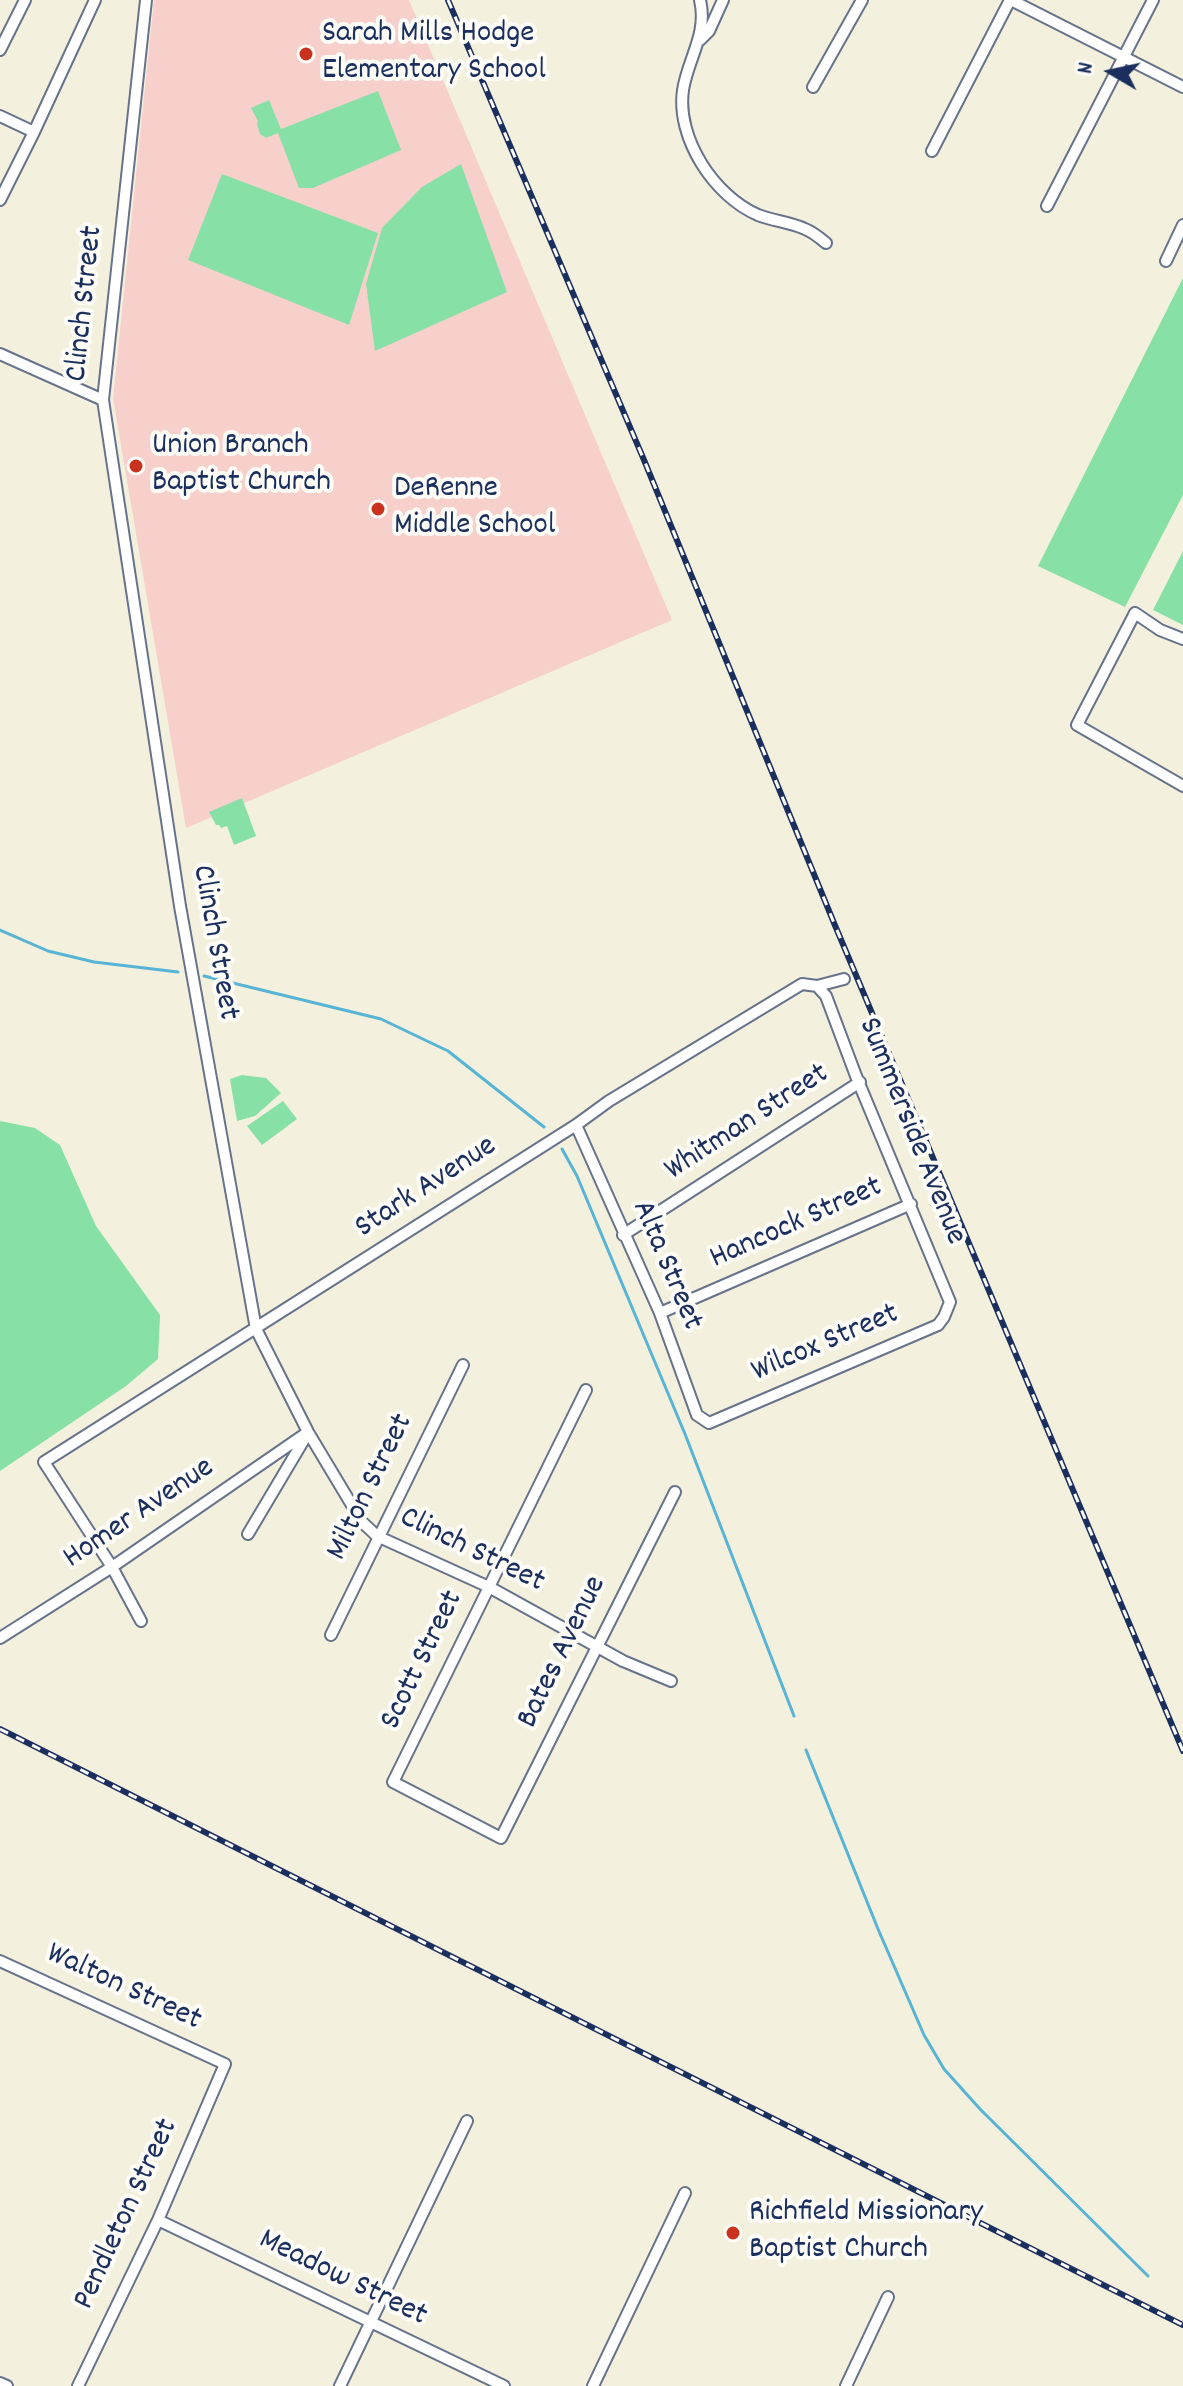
<!DOCTYPE html>
<style>
body{margin:0}
#map{position:relative;width:1183px;height:2386px;overflow:hidden;background:#f4f0de;font-family:Dekko,sans-serif}
canvas{display:block}
.north{position:absolute;left:1071px;top:32px;width:80px;height:80px;-webkit-text-stroke:6px #fdfcf7;paint-order:stroke;rotate:279deg;font-size:22px;font-weight:700;line-height:32px;text-align:center;color:#1b2f5e}
.north::after{content:'';display:block;margin:auto;width:28px;height:36px;background:#1b2f5e;clip-path:polygon(50% 0,100% 100%,50% 72%,0 100%)}
</style>
<div id="map">
<canvas width="1183" height="2386"></canvas>
<div class="north">N</div>
</div>
<script>
const ctx = document.querySelector('canvas').getContext('2d');
ctx.lineJoin = 'round';
function paint(path, color) {
  ctx.fillStyle = color;
  ctx.fill(path, 'evenodd');
}
function strokePath(path, color, width, dash) {
  ctx.strokeStyle = color;
  ctx.lineWidth = width;
  ctx.lineCap = dash ? 'butt' : 'round';
  ctx.setLineDash(dash || []);
  ctx.stroke(path);
}
function write(font, color, halo, rows, align = 'center') {
  ctx.font = font + ' Dekko,sans-serif';
  ctx.lineWidth = 8;
  ctx.setLineDash([]);
  ctx.textBaseline = 'middle';
  ctx.strokeStyle = halo;
  ctx.fillStyle = color;
  for (const [text, x, y, turn = 0] of rows) {
    ctx.save();
    ctx.translate(x, y);
    ctx.rotate((+turn || 0) * Math.PI / 180);
    ctx.textAlign = isNaN(turn) ? turn : align;
    if (halo) ctx.strokeText(text, 0, 0);
    ctx.fillText(text, 0, 0);
    ctx.restore();
  }
}
paint(new Path2D(`
 M154,0H409L672,620L186,828L113,398Z`), '#f7d0cb');
paint(new Path2D(`
 M378,91L401,150L313,188H299L278,133L266,138L260,134L257,124L258,121L251,108L269,100L281,129Z
 M461,164L507,292L375,351L366,284L382,228L422,187Z
 M222,174L378,233L349,325L188,260Z
 M1183,278V495L1125,607L1038,566Z
 M1183,551V625L1153,610Z
 M242,798L256,836L234,845L227,826L221,828L219,825H216L209,812Z
 M242,1075L266,1078L281,1093L255,1116L237,1121L230,1079Z
 M283,1101L297,1119L262,1145L247,1126Z
 M0,1121L35,1128L60,1145L96,1226L160,1315L158,1359L126,1386L0,1471Z`), '#87e0a6');
strokePath(new Path2D(`
 M0,930L48,951L94,962L178,972
 M204,976L381,1019L448,1051L544,1127
 M562,1149L577,1176L685,1434L794,1716
 M806,1750L878,1929L924,2035L944,2069L980,2109L1148,2276`), '#57b4d5', 3);
const minor = new Path2D(`
 M146,0L103,400L180,906L256,1329L308,1432L362,1522L377,1536L489,1587L623,1661L671,1681
 M700,0C708,34 688,58 683,90C676,138 714,196 758,215C773,221 790,222 805,229C813,232 820,238 826,243
 M1011,0L1183,87
 M700,40L709,31L723,0
 M0,50L25,0
 M813,87L862,0
 M0,116L34,132
 M932,151L1010,0
 M0,200L34,132L95,0
 M1047,206L1153,0
 M1166,261L1183,225
 M0,354L103,400
 M1183,639L1160,630L1135,613L1077,725L1183,786
 M576,1125L660,1313L697,1415L709,1423L938,1325L944,1317L950,1302L856,1076L826,996L817,986
 M623,1235L860,1082
 M660,1313L911,1204
 M586,1390L393,1782L501,1838L675,1492
 M248,1534L305,1438
 M141,1621L112,1567L44,1462L576,1125L609,1101L802,984L817,986L844,979
 M331,1635L463,1365
 M0,1638L112,1567L308,1432
 M0,1961L225,2064L158,2220L78,2386
 M158,2220L504,2386
 M0,2383L7,2386
 M340,2386L467,2121
 M593,2386L685,2193
 M846,2386L888,2297`);
strokePath(minor, '#67738b', 14);
strokePath(minor, '#fff', 10);
const rail = new Path2D(`
 M448,0L644,460L834,923L1183,1751
 M0,1729L1183,2325`);
strokePath(rail, '#1b2f5e', 6);
strokePath(rail, '#fdfcf7', 3, [9]);
for (const [x, y, r, color] of [
 [306,54,8,"#c8321e"],
 [136,466,8,"#c8321e"],
 [378,509,8,"#c8321e"],
 [733,2233,8,"#c8321e"]
]) {
  const dot = new Path2D();
  dot.arc(x, y, r, 0, 2 * Math.PI);
  ctx.fillStyle = color;
  ctx.fill(dot);
  strokePath(dot, '#fdfcf7', 3);
}
write('32px', '#1b2f5e', '#fdfcf7', [
 ["Sarah Mills Hodge",322,36],
 ["Elementary School",322,73],
 ["Union Branch",152,448],
 ["Baptist Church",152,485],
 ["DeRenne",394,491],
 ["Middle School",394,528],
 ["Richfield Missionary",749,2215],
 ["Baptist Church",749,2252]
], 'left');
write('32px', '#1b2f5e', '#fdfcf7', [
 ["Clinch Street",87,304,-84],
 ["Clinch Street",213,943,80],
 ["Whitman Street",748,1124,-33],
 ["Summerside Avenue",910,1132,68],
 ["Stark Avenue",427,1189,-33],
 ["Hancock Street",797,1225,-24],
 ["Alta Street",665,1266,67],
 ["Wilcox Street",826,1345,-23],
 ["Milton Street",372,1488,-64],
 ["Homer Avenue",140,1515,-34],
 ["Clinch Street",471,1552,26],
 ["Bates Avenue",564,1653,-64],
 ["Scott Street",424,1661,-64],
 ["Walton Street",123,1989,25],
 ["Pendleton Street",128,2215,-65],
 ["Meadow Street",342,2280,26]
]);
</script>
